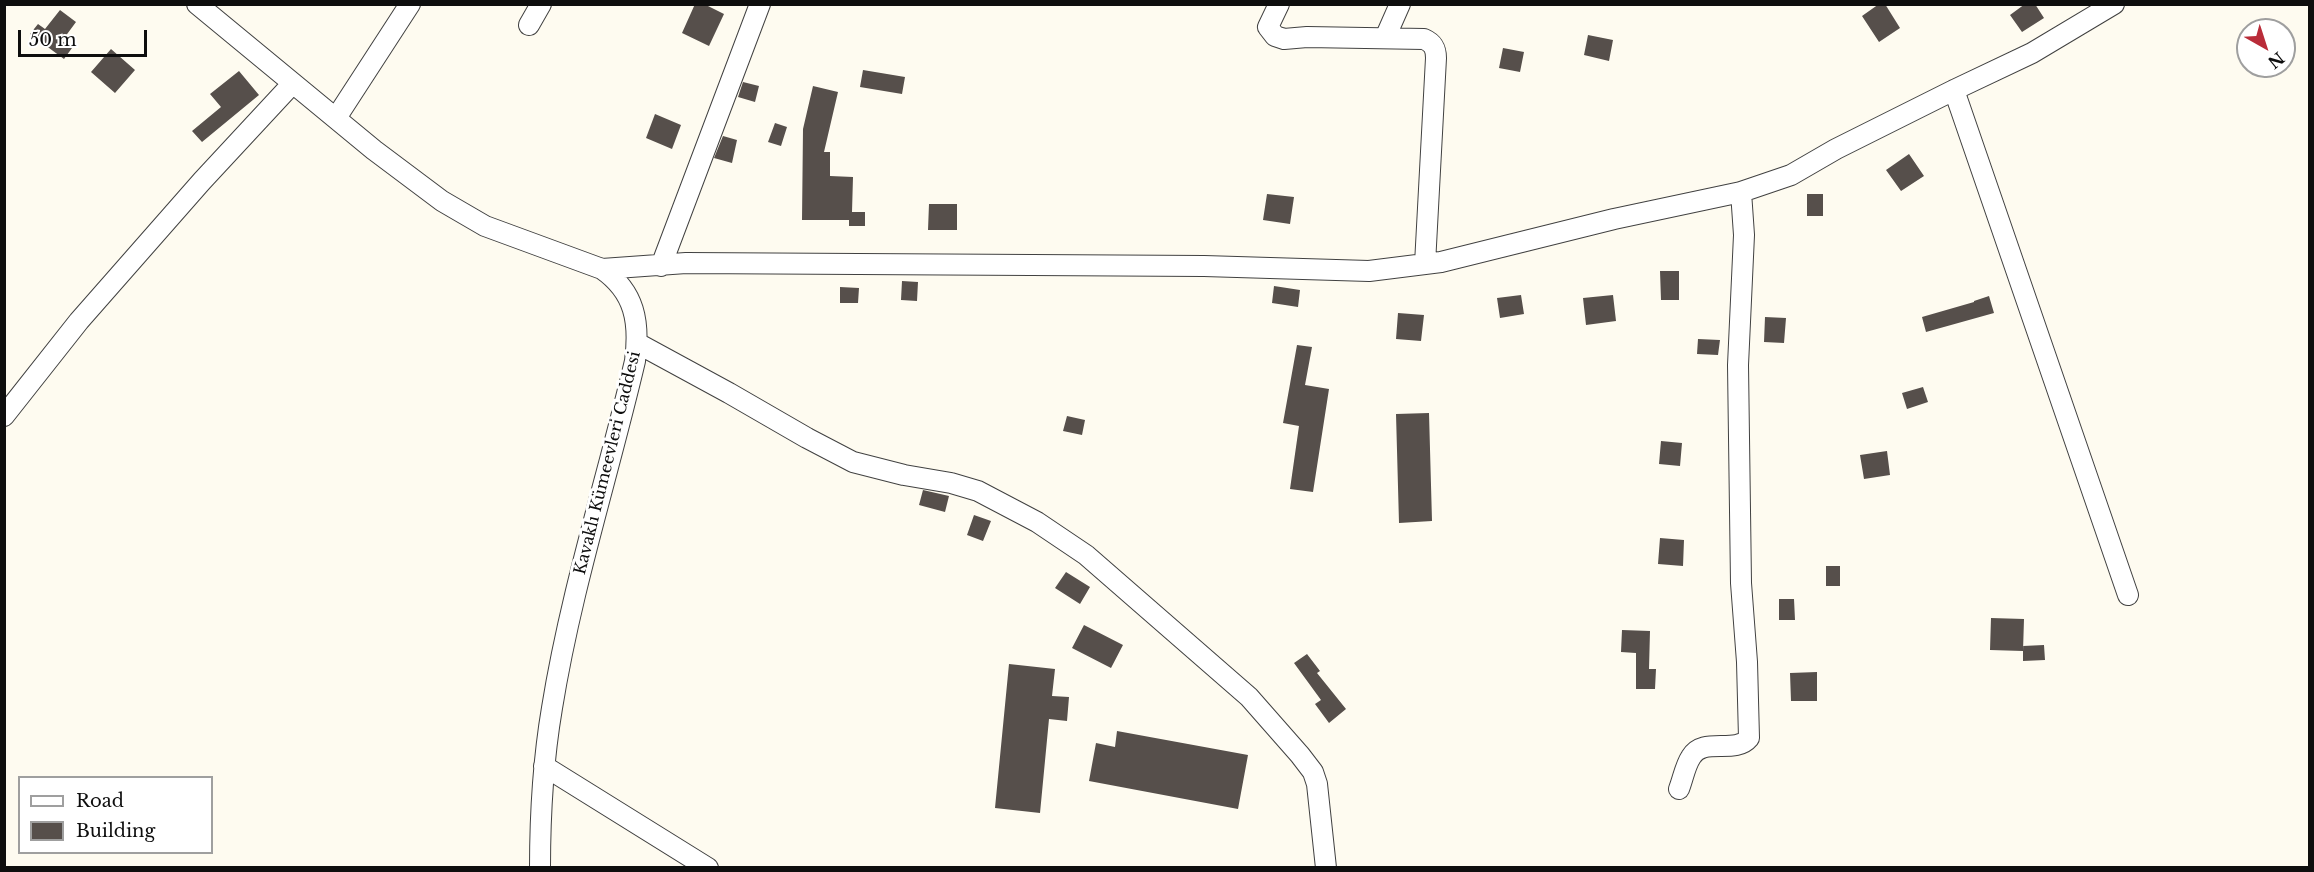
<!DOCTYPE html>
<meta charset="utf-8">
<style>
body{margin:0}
#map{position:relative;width:2314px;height:872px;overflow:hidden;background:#fefbf0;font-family:"Libre Baskerville",serif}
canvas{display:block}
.frame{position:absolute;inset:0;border:6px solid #0e0e0e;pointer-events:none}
.legend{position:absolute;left:18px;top:776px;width:195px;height:78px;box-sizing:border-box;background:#fff;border:2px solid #9f9f9f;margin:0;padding:8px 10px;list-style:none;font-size:18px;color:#0e0e0e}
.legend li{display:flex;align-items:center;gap:12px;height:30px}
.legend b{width:30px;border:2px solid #9f9f9f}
.north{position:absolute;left:2236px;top:18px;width:60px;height:60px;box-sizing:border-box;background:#fff;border:2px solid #9f9f9f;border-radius:50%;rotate:141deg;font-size:16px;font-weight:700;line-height:24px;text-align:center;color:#0e0e0e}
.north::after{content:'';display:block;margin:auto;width:21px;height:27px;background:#b92c39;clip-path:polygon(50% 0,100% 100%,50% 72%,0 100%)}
.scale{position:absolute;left:18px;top:30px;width:129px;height:27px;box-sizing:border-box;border:3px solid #0e0e0e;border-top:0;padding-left:8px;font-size:18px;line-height:21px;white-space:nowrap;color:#0e0e0e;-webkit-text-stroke:4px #fff;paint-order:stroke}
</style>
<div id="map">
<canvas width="2314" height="872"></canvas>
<div class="frame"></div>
<ul class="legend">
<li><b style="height:8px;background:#fff"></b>Road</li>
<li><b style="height:16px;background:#564f4b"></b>Building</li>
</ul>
<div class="north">N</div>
<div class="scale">50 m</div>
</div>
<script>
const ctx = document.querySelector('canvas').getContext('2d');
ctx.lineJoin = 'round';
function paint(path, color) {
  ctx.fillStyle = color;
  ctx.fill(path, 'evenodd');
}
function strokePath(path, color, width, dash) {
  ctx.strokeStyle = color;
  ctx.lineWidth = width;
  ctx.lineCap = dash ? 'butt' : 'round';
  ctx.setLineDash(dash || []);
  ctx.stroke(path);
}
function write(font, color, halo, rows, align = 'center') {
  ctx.font = font + ' "Libre Baskerville",serif';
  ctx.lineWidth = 6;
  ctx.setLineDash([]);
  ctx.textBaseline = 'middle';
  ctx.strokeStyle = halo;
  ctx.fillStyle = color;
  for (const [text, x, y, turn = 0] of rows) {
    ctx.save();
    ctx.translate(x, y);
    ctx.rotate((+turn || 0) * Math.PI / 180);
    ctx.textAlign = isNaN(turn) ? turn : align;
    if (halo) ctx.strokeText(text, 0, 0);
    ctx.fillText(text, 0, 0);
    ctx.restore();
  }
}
paint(new Path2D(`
 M695,4H704L724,14L709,46L682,33Z
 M1879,4H1885L1900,28L1879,42L1862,16Z
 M2025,4H2035L2044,18L2022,32L2010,15Z
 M60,10L76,22L62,41L72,48L64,59L30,34L38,24L45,29Z
 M1588,35L1613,40L1609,61L1584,55Z
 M1503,48L1524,52L1520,72L1499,68Z
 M111,49L135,70L115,93L91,72Z
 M863,70L905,77L902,94L860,87Z
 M239,71L259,95L202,142L192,131L221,107L210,94Z
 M743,82L759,86L755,102L738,97Z
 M813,86L838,92L824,152H830V176L853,177L852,212H865V226H849V220H802L803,129Z
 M655,114L681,125L672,149L646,138Z
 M775,123L787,127L781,146L768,142Z
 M723,136L737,140L732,163L714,158Z
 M1909,154L1924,176L1901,191L1886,170Z
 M1267,194L1294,197L1290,224L1263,220Z
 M1807,194H1823V216H1807Z
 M929,204H957V230H928Z
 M1660,271H1679V300H1661Z
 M902,281L918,282L917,301L901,300Z
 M1274,286L1300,290L1298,307L1272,303Z
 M840,287L859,288L858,303H840Z
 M1521,295L1524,314L1500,318L1497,298Z
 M1613,295L1616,321L1586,325L1583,298Z
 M1989,296L1994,313L1926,332L1922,317L1974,302V301Z
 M1398,313L1424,315L1421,341L1396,339Z
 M1765,317L1786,318L1784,343L1764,342Z
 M1698,339L1720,340L1718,355L1697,354Z
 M1297,345L1312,347L1305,385L1329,389L1313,492L1290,489L1299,426L1283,423Z
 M1923,387L1928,402L1907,409L1902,393Z
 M1429,413L1432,521L1399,523L1396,414Z
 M1067,416L1085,420L1082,435L1063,431Z
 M1661,441L1682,443L1680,466L1659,464Z
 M1887,451L1890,475L1864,479L1860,455Z
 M923,490L949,496L945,512L919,505Z
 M974,515L991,521L983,541L967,535Z
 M1660,538L1684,540L1683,566L1658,564Z
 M1826,566H1840V586H1826Z
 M1066,572L1090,587L1080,604L1055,588Z
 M1779,599H1794L1795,620H1779Z
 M1991,618L2024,619L2023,651L1990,650Z
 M1084,625L1123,645L1111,668L1072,648Z
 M1622,630L1650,631L1649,669H1656L1655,689H1636V653L1621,652Z
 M2044,645L2045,660L2023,661V646Z
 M1307,654L1320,671L1317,673L1346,709L1329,723L1315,704L1321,700L1294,663Z
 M1009,664L1055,669L1052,696L1069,697L1067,721L1049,719L1040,813L995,808Z
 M1817,672V701H1791L1790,673Z
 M1117,731L1248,755L1238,809L1089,781L1096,743L1115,747Z`), '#564f4b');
const minor = new Path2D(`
 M197,4L374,150L442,201L485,226L602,269C635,292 640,322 635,361C608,476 571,590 552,708C543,761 540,814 540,868
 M1279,4L1268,27L1275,36L1284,39L1307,37L1424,39C1433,43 1436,48 1436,58L1425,264
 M529,25L541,4
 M1385,38L1400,4
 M1954,90L2128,595
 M336,118L410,4
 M661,266L760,4
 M602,269L686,263L1204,266L1369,271L1441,262L1614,219L1741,192L1791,175L1836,149L1954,90L2032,53L2114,4
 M637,343L729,393L807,438L853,462L904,475L951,483L978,491L1037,522L1086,555L1249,697L1300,755L1313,772L1317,784L1326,868
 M4,416L79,321L202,181L293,83
 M544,766L708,868
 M1679,789C1683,779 1685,766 1691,757C1703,736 1735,755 1749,738L1747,662L1741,583L1738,365L1744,235L1741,192`);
strokePath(minor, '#414141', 22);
strokePath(minor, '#fff', 20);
write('16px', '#0e0e0e', '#fff', [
 ["Kavaklı Kümeevleri Caddesi",608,463,-76]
]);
</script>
